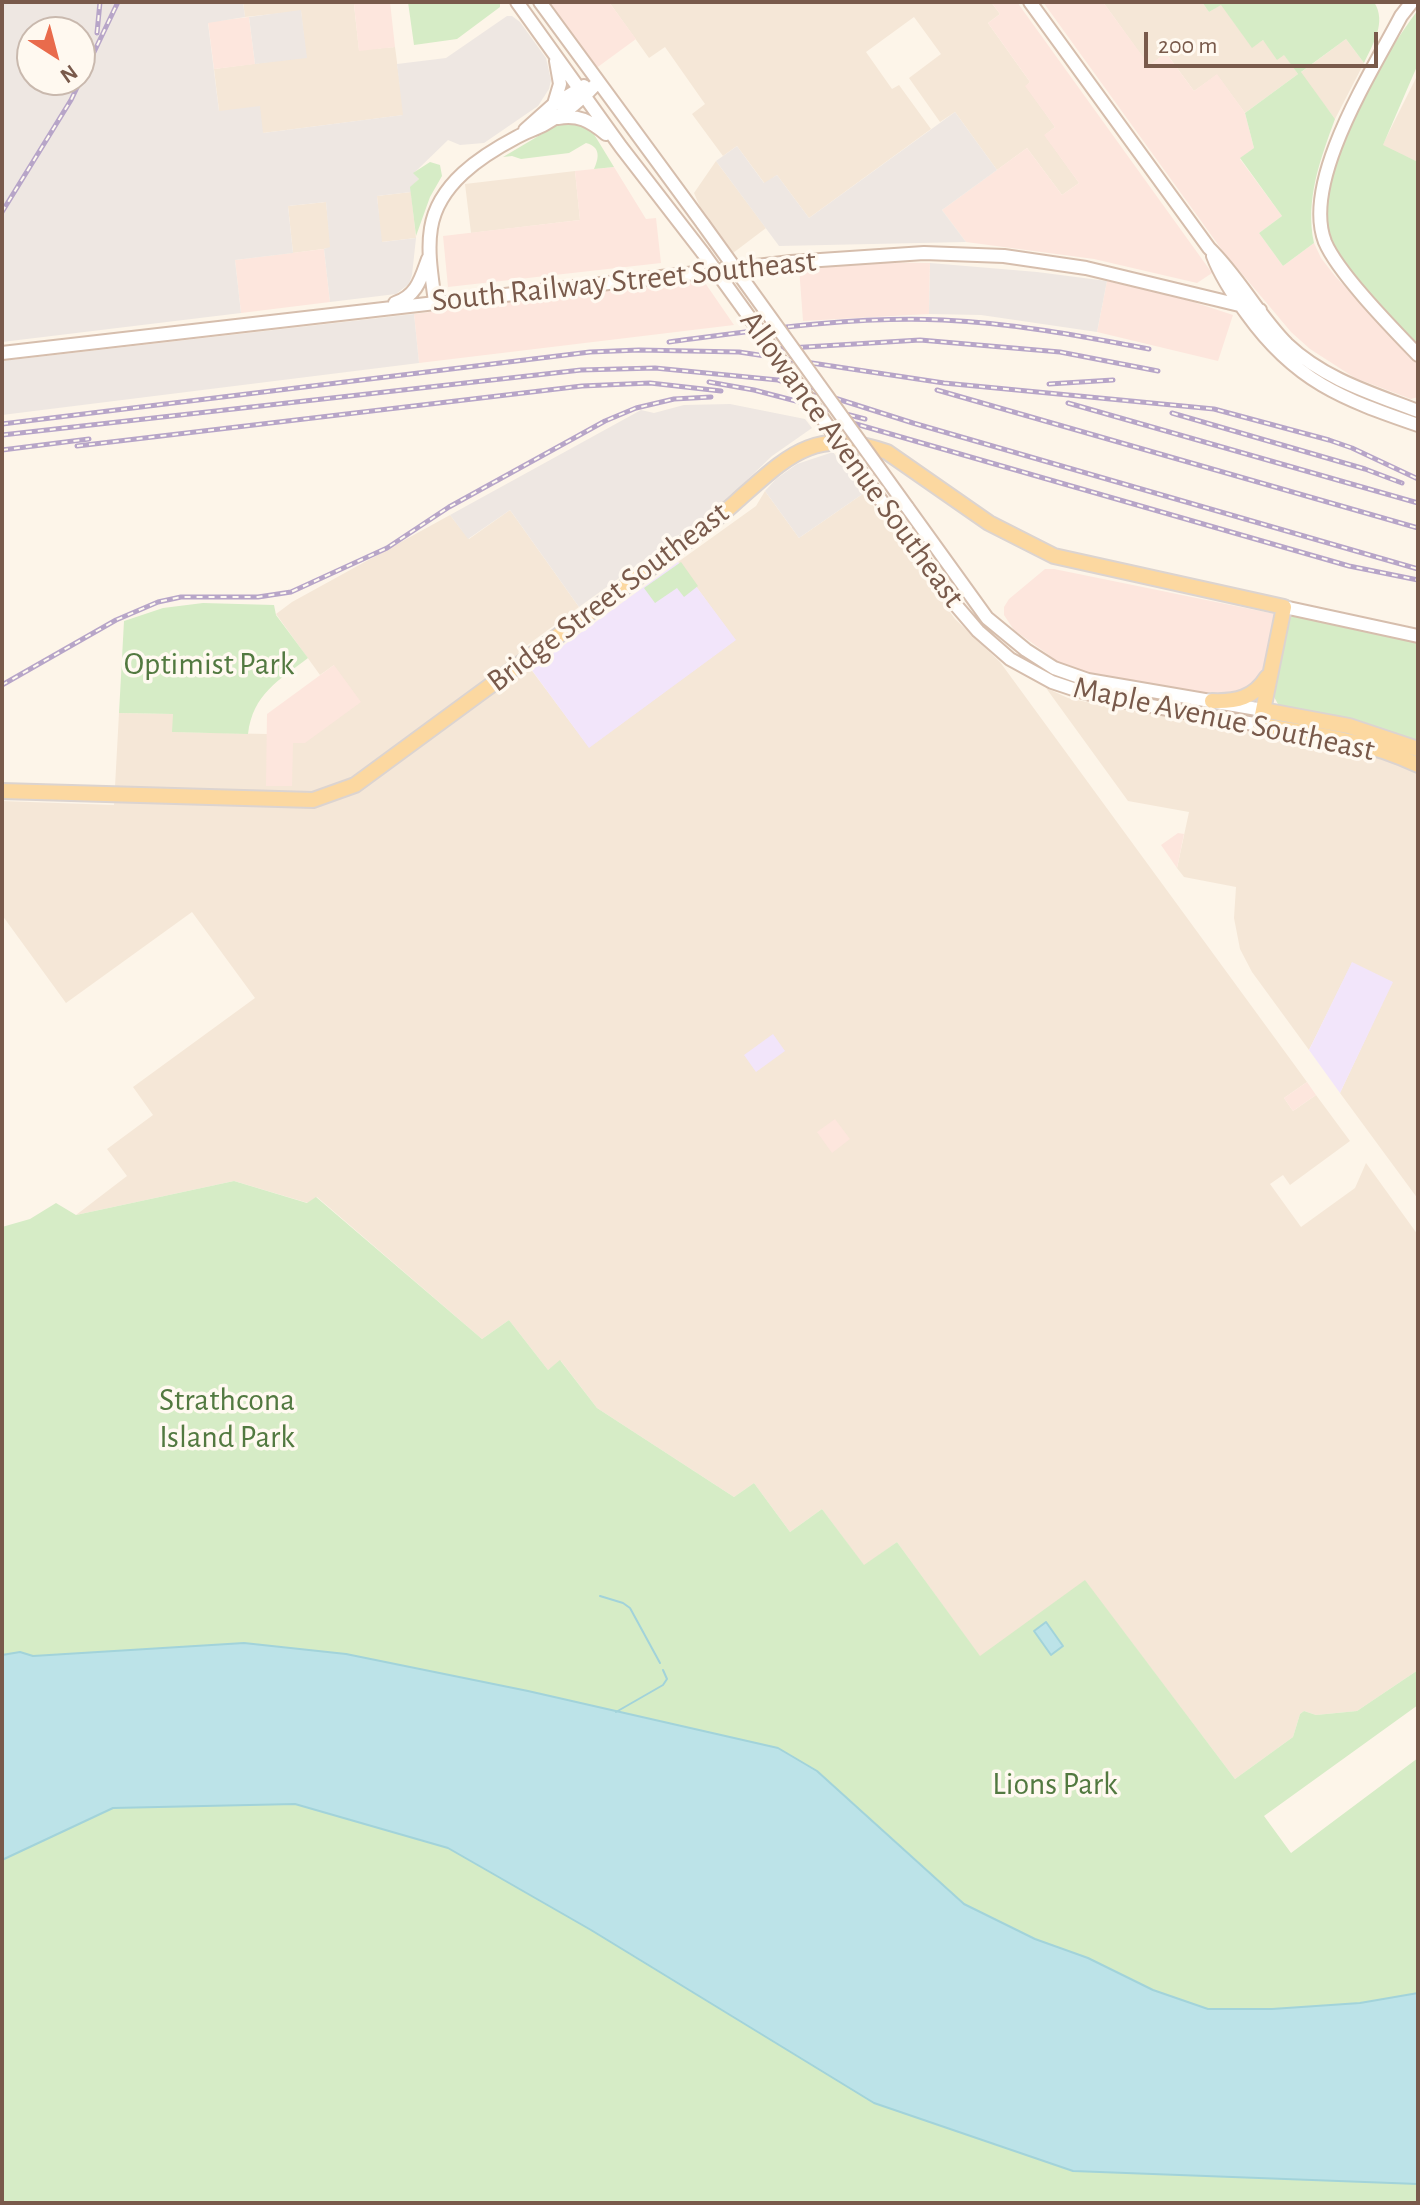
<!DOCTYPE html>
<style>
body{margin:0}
#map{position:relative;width:1420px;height:2205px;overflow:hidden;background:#fdf5e9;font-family:"Alegreya Sans",sans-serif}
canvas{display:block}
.frame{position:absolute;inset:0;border:4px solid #795a4b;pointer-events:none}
.north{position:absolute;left:16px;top:16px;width:80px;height:80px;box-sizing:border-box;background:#fff9f0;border:2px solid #c9b9ae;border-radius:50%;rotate:144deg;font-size:22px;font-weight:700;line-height:32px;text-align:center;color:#795a4b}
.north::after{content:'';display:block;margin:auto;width:28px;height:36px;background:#e96b4c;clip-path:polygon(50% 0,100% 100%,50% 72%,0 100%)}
.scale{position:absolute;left:1144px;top:32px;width:234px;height:36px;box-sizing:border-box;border:4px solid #795a4b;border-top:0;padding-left:10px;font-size:24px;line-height:28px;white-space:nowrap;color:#795a4b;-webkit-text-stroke:6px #fff9f0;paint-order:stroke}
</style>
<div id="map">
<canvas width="1420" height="2205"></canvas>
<div class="frame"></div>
<div class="north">N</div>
<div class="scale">200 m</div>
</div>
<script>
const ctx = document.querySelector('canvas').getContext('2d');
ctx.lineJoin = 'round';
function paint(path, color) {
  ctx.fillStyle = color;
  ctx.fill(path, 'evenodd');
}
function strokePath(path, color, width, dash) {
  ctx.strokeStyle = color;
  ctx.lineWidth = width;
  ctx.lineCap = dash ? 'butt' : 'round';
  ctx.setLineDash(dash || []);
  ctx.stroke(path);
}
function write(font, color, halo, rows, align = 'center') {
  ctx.font = font + ' "Alegreya Sans",sans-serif';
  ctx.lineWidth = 7;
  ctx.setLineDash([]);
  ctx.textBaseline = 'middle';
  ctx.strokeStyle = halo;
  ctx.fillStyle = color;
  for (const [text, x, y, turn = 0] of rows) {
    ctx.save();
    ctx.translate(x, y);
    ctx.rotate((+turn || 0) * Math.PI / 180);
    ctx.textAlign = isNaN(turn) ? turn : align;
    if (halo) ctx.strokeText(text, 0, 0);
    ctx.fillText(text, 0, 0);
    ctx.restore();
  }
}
paint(new Path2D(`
 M243,2H372L354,5L359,50L395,47L404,115L263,133L219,111L214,69L306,57L301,11L245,17Z
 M609,2H991L1000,14L988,23L1030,82L1026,86L1055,127L1045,135L1079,183L1062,195L1027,148L997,170L955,112L940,122L909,78L941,54L914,17L866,52L892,89L899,85L931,129L809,218L777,175L765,184L737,146L723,156L692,114L705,104L665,47L649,58Z
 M1103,2H1202L1209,12L1221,4L1252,47L1263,40L1284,54L1298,74L1245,113L1217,75L1194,91L1166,53L1149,66Z
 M1346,39L1364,63L1335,119L1300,73Z
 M1418,74V162L1382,146Z
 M716,161L766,228L733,253L701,209L694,193Z
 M575,171L580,220L471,233L465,184Z
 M411,192L416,238L381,242L377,196Z
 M326,202L331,248L293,253L288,206Z
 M765,491L799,538L864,493L955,619L1000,662L1307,1082L1284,1098L1293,1111L1316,1095L1350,1141L1290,1185L1283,1175L1270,1184L1301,1227L1355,1188L1366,1163L1418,1235V1670L1357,1711L1316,1715L1304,1711L1300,1714L1293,1737L1235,1779L1085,1581L980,1657L897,1542L864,1566L822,1509L790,1532L754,1483L734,1497L597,1408L561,1361L548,1370L509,1320L482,1339L317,1197L308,1203L234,1181L76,1215L127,1176L107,1149L153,1115L133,1087L255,998L192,912L66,1003L2,915V801L114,805L119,713L173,714V732L267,734L293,743L334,665L320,675L276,614L292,602L450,515L469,539L510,510L579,607L518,652L589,747L735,640L678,562L756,506Z
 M1046,688L1068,698L1105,706L1337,742L1366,750L1418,771V1199L1340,1093L1392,982L1352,963L1309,1050L1252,972L1240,949L1234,918L1236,887L1184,877L1177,868L1189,812L1128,801Z`), '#f5e7d7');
paint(new Path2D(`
 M372,2H390L395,47L359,51L354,4Z
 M548,2H609L636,39L595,69Z
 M991,2H1017L1212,273L1197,283L1094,259L966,242L942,210L1027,148L1062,195L1079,183L1044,135L1055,127L1025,86L1030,82L988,23L1000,14Z
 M1043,2H1103L1149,65L1166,53L1194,91L1217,74L1245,113L1254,148L1240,159L1282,216L1259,233L1283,266L1314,243L1321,258L1335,276L1418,365V397L1411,399L1355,378L1310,349L1291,332L1222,250Z
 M249,17L255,64L214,69L208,22Z
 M614,167L646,219L656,218L661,263L448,287L443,236L580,220L575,171Z
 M324,249L330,302L241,313L235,260Z
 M871,262L930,263L929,314L803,321L799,267Z
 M701,277L734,325L419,363L414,314Z
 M1107,281L1175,296L1233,315L1218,361L1097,332Z
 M1045,569H1054L1275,614L1264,672L1255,688L1220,697L1092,676L1060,663L1014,630L1004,615V607L1009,599Z
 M334,665L361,702L305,743H293L292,786H266L267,714Z
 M1178,833L1184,834L1177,868L1161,845Z
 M1307,1082L1316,1095L1293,1111L1284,1098Z
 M835,1119L850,1139L832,1153L817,1132Z`), '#fde6dd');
paint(new Path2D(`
 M2,2H243L245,17L208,23L219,111L260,106L263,133L403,115L397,64L446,58L507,16H512L520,22L546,58L551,80L549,89L538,106L484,143L460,145L448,140L414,173L419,179L411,187V192L377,196L382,242L416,238L412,275L409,284L396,294L330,302L324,249L330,247L326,202L288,206L293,253L235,260L241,313L2,342ZM32,32H80V80H32Z
 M301,10L307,58L255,64L249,17Z
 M955,112L997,170L942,210L966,242L779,246L716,161L737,146L764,183L777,175L809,218Z
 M930,263L1037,272L1107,281L1097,332L981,315L929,314Z
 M414,314L419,363L2,415V361Z
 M730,404L805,419L812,428L772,456L722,504L579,607L510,510L468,539L450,515L641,410L654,413L684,405Z
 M833,452L864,493L799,538L765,491L776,479L797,464Z`), '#eee7e2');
paint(new Path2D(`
 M678,562L736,640L589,748L531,669Z
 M1352,962L1393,982L1340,1093L1309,1050Z
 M773,1034L785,1051L756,1072L744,1055Z`), '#f2e5fa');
paint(new Path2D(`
 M408,2H500V7L457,39L414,45Z
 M1202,2H1374C1387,22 1373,44 1364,63L1346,39L1301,72L1335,119C1320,160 1305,200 1314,243L1283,266L1259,233L1282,216L1240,158L1254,148L1245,113L1298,74L1284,55L1277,60L1263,40L1252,48L1221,5L1209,12Z
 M1418,10V64L1383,145L1418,162V346C1391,315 1350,279 1332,243C1304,185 1383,56 1418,10Z
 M578,123L592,131L614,167L594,169C599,158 601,147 586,143L569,153L521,159L512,156L503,157L557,125Z
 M430,162L440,165L442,176L430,197L416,236L410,187L419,179L413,173Z
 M681,562L698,586L684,597L677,588L655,603L644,588Z
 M203,603L274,605L276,615L308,658C278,681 253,694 248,734L172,732L173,714L119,713L124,621L163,608Z
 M1289,615L1418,641V743L1349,722L1279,706L1273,695Z
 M234,1181L307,1203L316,1197L482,1339L509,1320L548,1370L560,1360L597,1408L734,1497L754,1483L790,1532L822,1509L864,1565L897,1542L980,1656L1085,1580L1235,1779L1293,1737L1300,1714L1304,1711L1316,1715L1357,1711L1418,1670V1705L1264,1816L1291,1853L1418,1758V1993L1360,2003L1272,2009H1208L1153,1990L1088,1958L1035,1939L964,1904L817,1771L778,1748L527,1691L346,1654L244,1643L33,1656L20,1652L2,1655V1227L30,1219L56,1203L76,1215Z
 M295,1804L448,1848L591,1930L874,2103L1074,2171L1418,2184V2203H2V1860L113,1808Z`), '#d6ecc6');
const water = new Path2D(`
 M1046,1622L1063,1646L1051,1655L1034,1631Z
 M244,1643L346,1654L528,1691L778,1748L817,1771L964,1904L1035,1939L1088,1958L1153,1990L1208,2009H1272L1360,2003L1418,1993V2184L1073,2171L874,2103L591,1930L448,1848L295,1804L113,1808L2,1860V1655L20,1652L33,1656Z`);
paint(water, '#bce3e8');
strokePath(water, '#a2d3da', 2);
strokePath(new Path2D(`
 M600,1596L623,1603L630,1608L660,1663
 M616,1712L663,1685L667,1679L663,1670`), '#a2d3da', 2);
const secondary = new Path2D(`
 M517,2L621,147L703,253
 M540,2L703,224
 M1030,2L1209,248C1239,277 1258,315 1287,344C1324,379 1371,393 1418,411
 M1412,2L1401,16C1373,70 1301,181 1325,242C1338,273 1393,329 1418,355
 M554,104L560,84L556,61
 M558,118C578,114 590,121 606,134
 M525,130L553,105L584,86
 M1213,256C1221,277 1233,295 1247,314C1295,381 1342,399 1418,425
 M435,302C432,278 427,252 431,228C438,184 481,156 517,137C526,132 536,129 545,124C565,113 583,99 598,82
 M395,303C417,296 421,278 428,259
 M2,353L791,262L924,253L1004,256L1086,268L1260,310
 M851,458L954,603L978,631L1010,659L1052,682L1076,690L1105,698L1260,725
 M907,507L987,618L1026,650L1054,668L1088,680L1263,710
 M1284,607L1418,636`);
const primary = new Path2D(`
 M1212,701C1236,702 1254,698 1267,677
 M1263,710L1349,726L1418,749
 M2,791L313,800L355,785L679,547C699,532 720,517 738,500C789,455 814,427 887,452L989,523L1054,556L1284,607L1260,725C1315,734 1368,741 1418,765`);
strokePath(secondary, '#d6bead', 16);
strokePath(primary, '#dcd4d0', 18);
strokePath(secondary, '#fff', 12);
strokePath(primary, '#fcd8a0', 14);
const rail = new Path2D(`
 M97,33L100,2
 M2,212L71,100L118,2
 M669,342C760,330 852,316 943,320C1013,323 1081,336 1149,349
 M773,349L920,340L1060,352L1158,371
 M709,382L754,390L865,419
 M1049,384L1113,380
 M937,390L1418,528
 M1068,403L1418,503
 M1172,413L1365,469L1402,483
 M849,422L1349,566L1418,580
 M2,424L590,352L639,350L739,352L944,383L1214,409L1329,440L1352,448L1418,479
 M2,435L581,370L655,368L778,380L913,423L1418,569
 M77,446L582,386L650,383L721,391
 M2,450L89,439
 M2,685L116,620L158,602L181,597H258L291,592L387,548L449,507L605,421L636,408L674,399L711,397`);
strokePath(rail, '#b7a5c8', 5);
strokePath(rail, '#fff9f0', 2, [6]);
const secondaryBridge = new Path2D(`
 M703,224L907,507
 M703,253L851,458`);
strokePath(secondaryBridge, '#d6bead', 16, []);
strokePath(secondaryBridge, '#fff', 12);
write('32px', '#795a4b', '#fff9f0', [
 ["South Railway Street Southeast",624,281,-6],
 ["Allowance Avenue Southeast",852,459,54],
 ["Bridge Street Southeast",608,597,-37],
 ["Maple Avenue Southeast",1224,719,12]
]);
write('32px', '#527940', '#fff9f0', [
 ["Optimist Park",209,664],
 ["Strathcona",227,1400],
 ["Island Park",227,1437],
 ["Lions Park",1055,1784]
]);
</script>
